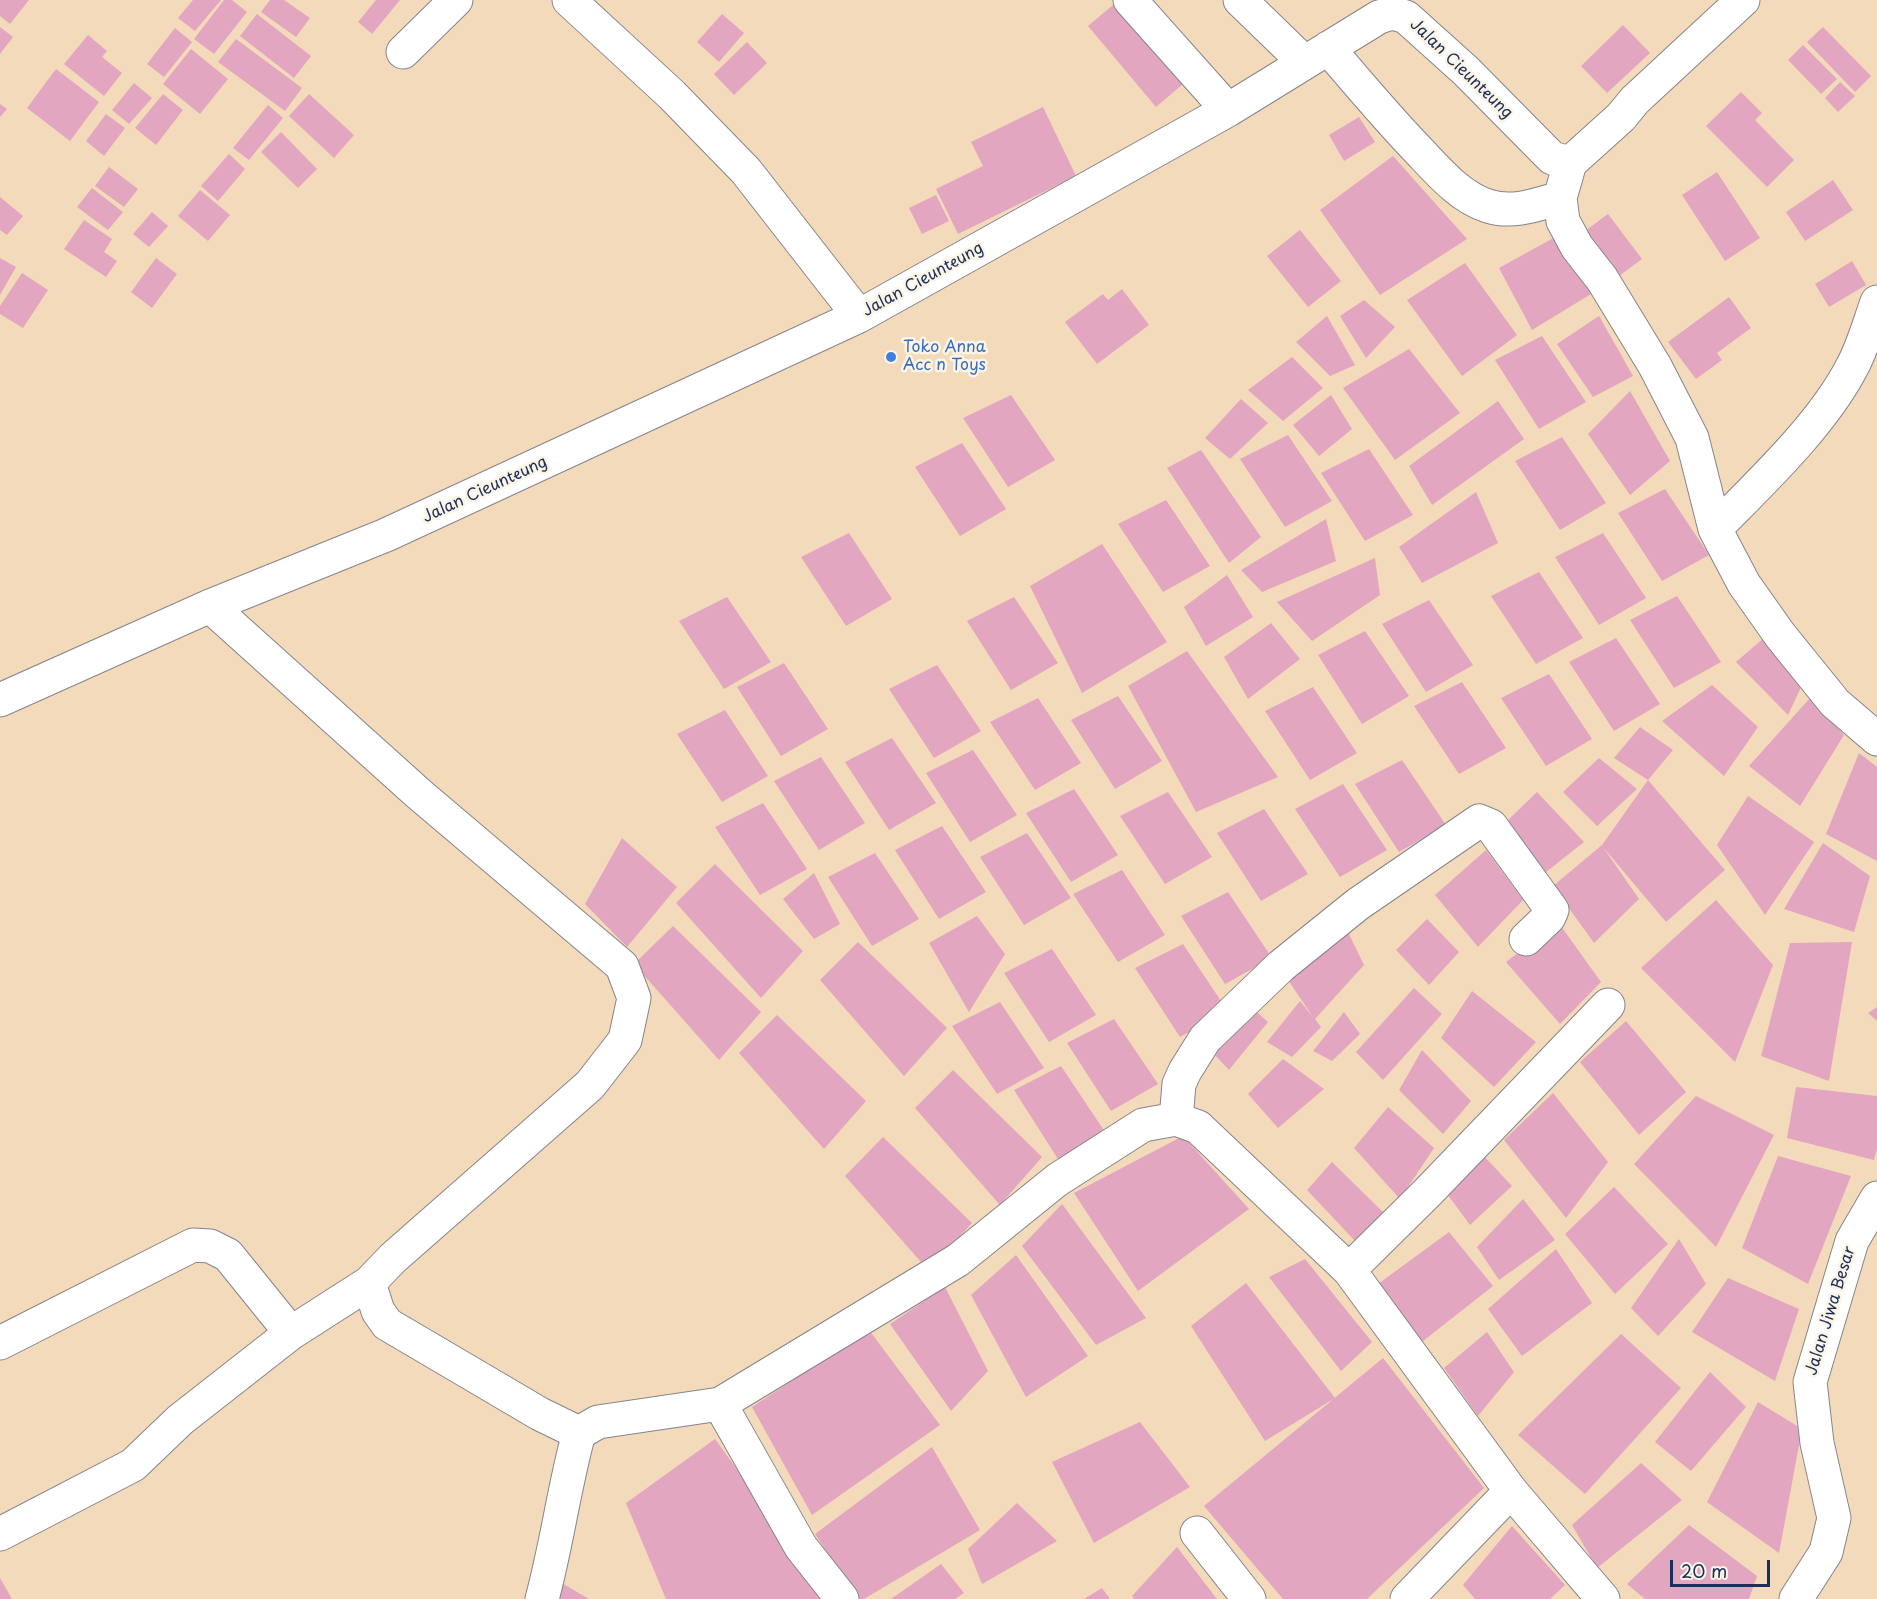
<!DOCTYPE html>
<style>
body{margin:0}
#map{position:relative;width:1877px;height:1599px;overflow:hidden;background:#f3daba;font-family:"Playpen Sans",sans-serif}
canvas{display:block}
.scale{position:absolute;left:1670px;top:1560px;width:100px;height:27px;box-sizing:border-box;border:3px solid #1b2f5e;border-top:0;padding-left:8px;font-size:18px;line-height:21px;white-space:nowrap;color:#1b2f5e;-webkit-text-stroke:4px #fcf5e5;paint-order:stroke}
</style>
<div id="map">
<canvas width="1877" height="1599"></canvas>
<div class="scale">20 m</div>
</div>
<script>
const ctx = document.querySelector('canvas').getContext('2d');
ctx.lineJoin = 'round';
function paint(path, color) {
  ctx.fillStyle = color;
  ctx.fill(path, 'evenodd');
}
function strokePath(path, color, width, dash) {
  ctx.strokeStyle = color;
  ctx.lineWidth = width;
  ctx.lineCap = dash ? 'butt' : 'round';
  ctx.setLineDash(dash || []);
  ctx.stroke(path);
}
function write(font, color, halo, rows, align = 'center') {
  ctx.font = font + ' "Playpen Sans",sans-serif';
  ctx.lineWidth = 5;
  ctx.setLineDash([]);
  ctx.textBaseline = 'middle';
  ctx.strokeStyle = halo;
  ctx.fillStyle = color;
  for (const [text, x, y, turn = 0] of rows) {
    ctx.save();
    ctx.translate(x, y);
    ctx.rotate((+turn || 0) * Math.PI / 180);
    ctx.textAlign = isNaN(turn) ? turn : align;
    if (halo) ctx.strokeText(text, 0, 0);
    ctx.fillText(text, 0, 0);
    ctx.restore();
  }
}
paint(new Path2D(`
 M0,0H29L10,24L0,16Z
 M193,0H221L195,31L178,18Z
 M224,0H232L247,12L214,54L194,39Z
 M270,0H284L310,18L296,37L261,12Z
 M376,0H400L372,34L358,22Z
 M1119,0L1189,79L1156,107L1088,26Z
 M257,14L311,56L294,78L240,36Z
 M722,14L744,33L719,62L697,42Z
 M1623,25L1650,53L1607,93L1581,66Z
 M0,27L13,37L0,54Z
 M1823,27L1871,76L1855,92L1807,42Z
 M175,28L192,42L164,77L147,64Z
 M88,35L107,51L102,57L122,73L104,96L64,64Z
 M236,39L302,88L285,111L218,62Z
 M747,42L767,63L734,95L714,74Z
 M1803,45L1837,79L1821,94L1788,60Z
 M191,49L228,79L200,114L163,84Z
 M56,69L99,102L70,141L27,108Z
 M1840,82L1855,96L1838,112L1825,98Z
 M134,83L152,98L129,124L112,110Z
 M1741,92L1762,113L1755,120L1794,160L1767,187L1706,126Z
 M163,94L183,110L156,145L135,128Z
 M309,94L354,135L334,158L289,116Z
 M0,104L7,109L0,117Z
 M268,105L283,118L249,160L233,148Z
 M1043,107L1076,176L958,234L936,189L983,166L971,142Z
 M106,114L125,128L104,156L86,141Z
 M1359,117L1375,142L1344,161L1329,135Z
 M281,132L317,169L298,188L261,152Z
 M229,154L245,169L218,201L201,186Z
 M1393,156L1467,239L1380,295L1320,210Z
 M109,167L138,189L124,207L95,186Z
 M1717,172L1760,238L1725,261L1682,195Z
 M1833,180L1853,210L1805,241L1786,212Z
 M92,188L123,212L108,230L77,207Z
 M200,190L230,215L208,241L178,216Z
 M936,195L949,221L922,234L909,208Z
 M0,197L23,216L7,235L0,230Z
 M152,212L168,226L149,247L133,234Z
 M1608,214L1642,259L1615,279L1581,234Z
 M84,220L112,239L104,252L117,261L106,277L64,249Z
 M1300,230L1341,281L1308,307L1267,256Z
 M1557,236L1591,294L1532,330L1499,268Z
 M0,258L16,267L0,295Z
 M156,258L177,274L152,308L131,292Z
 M1852,261L1866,285L1829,307L1815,284Z
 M1465,263L1517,335L1462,376L1407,300Z
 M22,273L48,290L23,328L0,314V306Z
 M1122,289L1149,325L1097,364L1065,322L1103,294L1108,300Z
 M1729,297L1751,328L1717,353L1722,360L1696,379L1668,342Z
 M1364,300L1395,327L1366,358L1340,316Z
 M1327,316L1355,365L1330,376L1296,342Z
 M1599,316L1633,376L1593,397L1557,344Z
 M1542,336L1586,402L1539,429L1495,360Z
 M1409,349L1460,413L1395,460L1343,388Z
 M1292,357L1323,388L1283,421L1248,390Z
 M1630,391L1670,461L1630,495L1588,434Z
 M1011,395L1055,460L1008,487L963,418Z
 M1331,395L1352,429L1319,456L1293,425Z
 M1241,399L1268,423L1230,459L1205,438Z
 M1498,401L1524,439L1432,505L1409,466Z
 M1288,435L1332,501L1285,527L1240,459Z
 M1562,437L1606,503L1560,530L1515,461Z
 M962,443L1006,509L960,536L915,467Z
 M1369,449L1413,515L1365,541L1321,473Z
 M1201,450L1261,537L1229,563L1167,468Z
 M1665,489L1709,555L1662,581L1618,513Z
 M1476,492L1498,543L1422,583L1399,547Z
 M1166,500L1210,566L1163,592L1118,524Z
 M1326,519L1336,561L1262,592L1241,570Z
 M849,533L892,599L846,626L801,557Z
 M1603,533L1646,598L1599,625L1555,557Z
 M1102,544L1167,642L1082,693L1030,586Z
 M1375,558L1380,595L1312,641L1277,602Z
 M1539,572L1583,638L1536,664L1491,596Z
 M1227,575L1253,617L1206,646L1184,607Z
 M1677,596L1721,662L1674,688L1630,620Z
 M727,597L771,662L724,689L679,621Z
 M1014,597L1058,663L1011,690L967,621Z
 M1429,600L1473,665L1426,692L1382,624Z
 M1271,623L1300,659L1248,699L1224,657Z
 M1365,631L1409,696L1362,724L1318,655Z
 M1765,637L1803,683L1788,715L1736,662Z
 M1616,638L1660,704L1614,731L1569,662Z
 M1187,651L1278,777L1196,812L1128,686Z
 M784,663L828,729L781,756L737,687Z
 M937,665L981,731L934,758L889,689Z
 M1549,674L1592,739L1546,766L1501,698Z
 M1462,682L1506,748L1459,774L1414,706Z
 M1712,685L1758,727L1724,776L1662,721Z
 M1313,687L1357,753L1310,780L1265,711Z
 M1118,696L1162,761L1115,789L1071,720Z
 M1038,698L1081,763L1035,790L990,722Z
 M1810,698L1844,735L1800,806L1749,766Z
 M725,710L768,776L722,802L677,734Z
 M1640,727L1673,750L1648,780L1614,758Z
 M892,738L936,803L889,830L845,762Z
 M973,750L1017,815L970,842L926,773Z
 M1859,753L1877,767V861L1826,834Z
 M821,757L865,823L819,850L774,781Z
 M1599,758L1637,789L1597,826L1563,792Z
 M1402,760L1446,825L1399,852L1355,784Z
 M1648,780L1725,870L1666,922L1603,847L1639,899L1594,943L1553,886L1602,845Z
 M1343,784L1387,850L1340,877L1295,809Z
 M1074,789L1118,855L1071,882L1026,813Z
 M1168,792L1212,857L1165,884L1120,816Z
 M1537,792L1584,842L1541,876L1504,824Z
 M1748,796L1814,842L1765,915L1717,845Z
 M763,803L807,869L760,895L715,827Z
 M1264,809L1308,874L1261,901L1217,833Z
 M942,826L986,892L939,919L895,850Z
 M1027,833L1071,898L1024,925L980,857Z
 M622,838L677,887L627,947L585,904Z
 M1823,843L1870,876L1854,932L1784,909Z
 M1486,850L1523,900L1478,947L1435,895Z
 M875,853L919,919L872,946L828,877Z
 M715,864L803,951L761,998L676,903Z
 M1122,870L1165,935L1118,962L1073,894Z
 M814,873L840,924L814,939L783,899Z
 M1228,892L1272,958L1225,984L1181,916Z
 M1716,900L1773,965L1735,1062L1641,968Z
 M977,916L1005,954L969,1012L929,943Z
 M1427,919L1459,952L1429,985L1396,950Z
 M1558,922L1601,982L1560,1024L1506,962Z
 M673,926L761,1012L719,1060L634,964Z
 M1346,928L1364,965L1315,1019L1321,1027L1292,1057L1267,1042L1300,1001L1313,1017L1284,974Z
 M858,942L947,1028L904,1076L820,980Z
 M1852,942L1829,1081L1761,1056L1790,943Z
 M1183,944L1227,1010L1180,1037L1135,968Z
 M1052,949L1096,1015L1049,1042L1004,973Z
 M1414,988L1442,1014L1383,1080L1356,1052Z
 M1472,991L1536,1042L1494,1087L1441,1038Z
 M1000,1002L1044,1068L997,1094L952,1026Z
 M1251,1007L1268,1022L1229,1070L1214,1054Z
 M1877,1007V1021L1868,1013Z
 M1344,1012L1360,1034L1332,1061L1313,1051Z
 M777,1015L866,1101L824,1149L739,1053Z
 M1114,1019L1158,1084L1111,1111L1067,1043Z
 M1626,1021L1686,1092L1639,1135L1580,1062Z
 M1422,1050L1471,1101L1443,1134L1399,1090Z
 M1283,1059L1324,1089L1278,1128L1248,1094Z
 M1061,1066L1105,1132L1058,1159L1014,1090Z
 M953,1070L1042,1157L1000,1205L915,1108Z
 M1796,1087L1877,1096V1149L1874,1160L1787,1138Z
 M1553,1093L1608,1162L1566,1218L1504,1140Z
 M1696,1096L1774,1135L1716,1247L1634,1164Z
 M1388,1107L1434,1148L1400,1199L1354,1148Z
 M1183,1136L1249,1209L1138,1291L1074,1193Z
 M883,1137L972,1223L929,1271L845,1176Z
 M1481,1153L1512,1186L1470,1225L1445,1191Z
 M1778,1156L1851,1176L1808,1284L1742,1248Z
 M1332,1162L1384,1213L1355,1241L1307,1190Z
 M1614,1187L1668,1244L1615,1294L1565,1234Z
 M1523,1199L1555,1240L1499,1280L1477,1247Z
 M1062,1204L1146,1318L1096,1345L1022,1246Z
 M1449,1232L1493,1286L1418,1345L1374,1287Z
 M1679,1239L1706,1284L1658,1336L1631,1308Z
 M1556,1249L1592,1303L1522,1356L1488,1309Z
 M1016,1255L1088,1356L1026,1397L971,1295Z
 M1305,1259L1372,1342L1341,1371L1269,1277Z
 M1728,1278L1799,1309L1775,1381L1692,1332Z
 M1246,1283L1335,1398L1265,1441L1191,1326Z
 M945,1287L988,1371L951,1411L890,1324Z
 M869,1330L940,1425L812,1515L752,1407Z
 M1487,1332L1514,1372L1478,1416L1444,1368Z
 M1621,1334L1681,1388L1585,1494L1518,1435Z
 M1383,1358L1484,1488L1367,1599H1283L1204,1506Z
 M1710,1372L1746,1407L1691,1471L1655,1442Z
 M1758,1402L1802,1429L1779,1553L1707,1502Z
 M1140,1422L1190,1487L1094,1543L1052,1462Z
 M715,1439L830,1599H666L626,1503Z
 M932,1447L980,1530L864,1599H857L815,1534Z
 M1641,1463L1682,1500L1597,1568L1572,1525Z
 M1017,1503L1057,1541L982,1584L968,1549Z
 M1689,1525L1757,1576L1749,1599H1645L1627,1584Z
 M1512,1526L1565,1585L1550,1599H1475L1463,1585Z
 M1177,1547L1217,1599H1134L1132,1596Z
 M941,1564L964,1593L955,1599H891Z
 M0,1578L12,1599H0Z
 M560,1582L589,1599H556Z
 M1102,1588L1110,1599H1084Z`), '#e2a6c0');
const minor = new Path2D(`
 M569,0L672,95L746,171L859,316
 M1130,0L1228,110
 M1240,0L1304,62
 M1328,48C1358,83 1388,119 1420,152C1439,172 1460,197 1488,206C1512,214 1536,205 1560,198
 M403,52L456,0
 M1570,163L1560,198L1563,221L1577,247L1602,279L1655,366L1692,438L1715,529L1744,584L1780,635L1835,703L1877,739
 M1570,163L1621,117L1635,100L1743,0
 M1715,529C1761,482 1822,425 1852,367C1863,347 1869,324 1877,302
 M210,606L419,794L622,966L634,998L625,1040L590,1085L393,1258L369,1283L378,1311L387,1324L540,1414L579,1433
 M0,700L210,606L386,535L859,316L1228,110L1379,17L1392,13L1406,17L1466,71L1552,158L1570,163
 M1176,1119L1179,1084L1185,1071L1205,1039L1281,966L1358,904L1479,821L1491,826L1552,910L1549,917L1526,939
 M1349,1270L1427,1193L1608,1005
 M0,1343L193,1245L210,1246L228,1255L291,1333
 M720,1404L801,1547L842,1599
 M1197,1533L1249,1599
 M0,1534L133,1465L180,1420L291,1333L369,1283
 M542,1599C557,1544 564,1487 579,1433L598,1422L720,1404L958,1260L1057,1180L1143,1125L1176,1119L1198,1127L1349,1270L1511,1491L1603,1599
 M1407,1599L1511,1491
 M1796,1599L1826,1552L1834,1518L1817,1443L1810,1382L1852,1241L1877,1198`);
strokePath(minor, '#87848c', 35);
strokePath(minor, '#fff', 33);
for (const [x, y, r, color] of [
 [891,357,6,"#3f7fe0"]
]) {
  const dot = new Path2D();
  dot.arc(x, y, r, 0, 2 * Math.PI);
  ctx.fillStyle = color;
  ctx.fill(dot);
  strokePath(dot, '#fcf5e5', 2);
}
write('16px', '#1b2f5e', '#fcf5e5', [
 ["Jalan Cieunteung",1461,69,44],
 ["Jalan Cieunteung",923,280,-29],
 ["Jalan Cieunteung",485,490,-25],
 ["Jalan Jiwa Besar",1831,1311,-73]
]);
write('16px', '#366cbe', '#fcf5e5', [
 ["Toko Anna",903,348],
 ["Acc n Toys",903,366]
], 'left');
</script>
